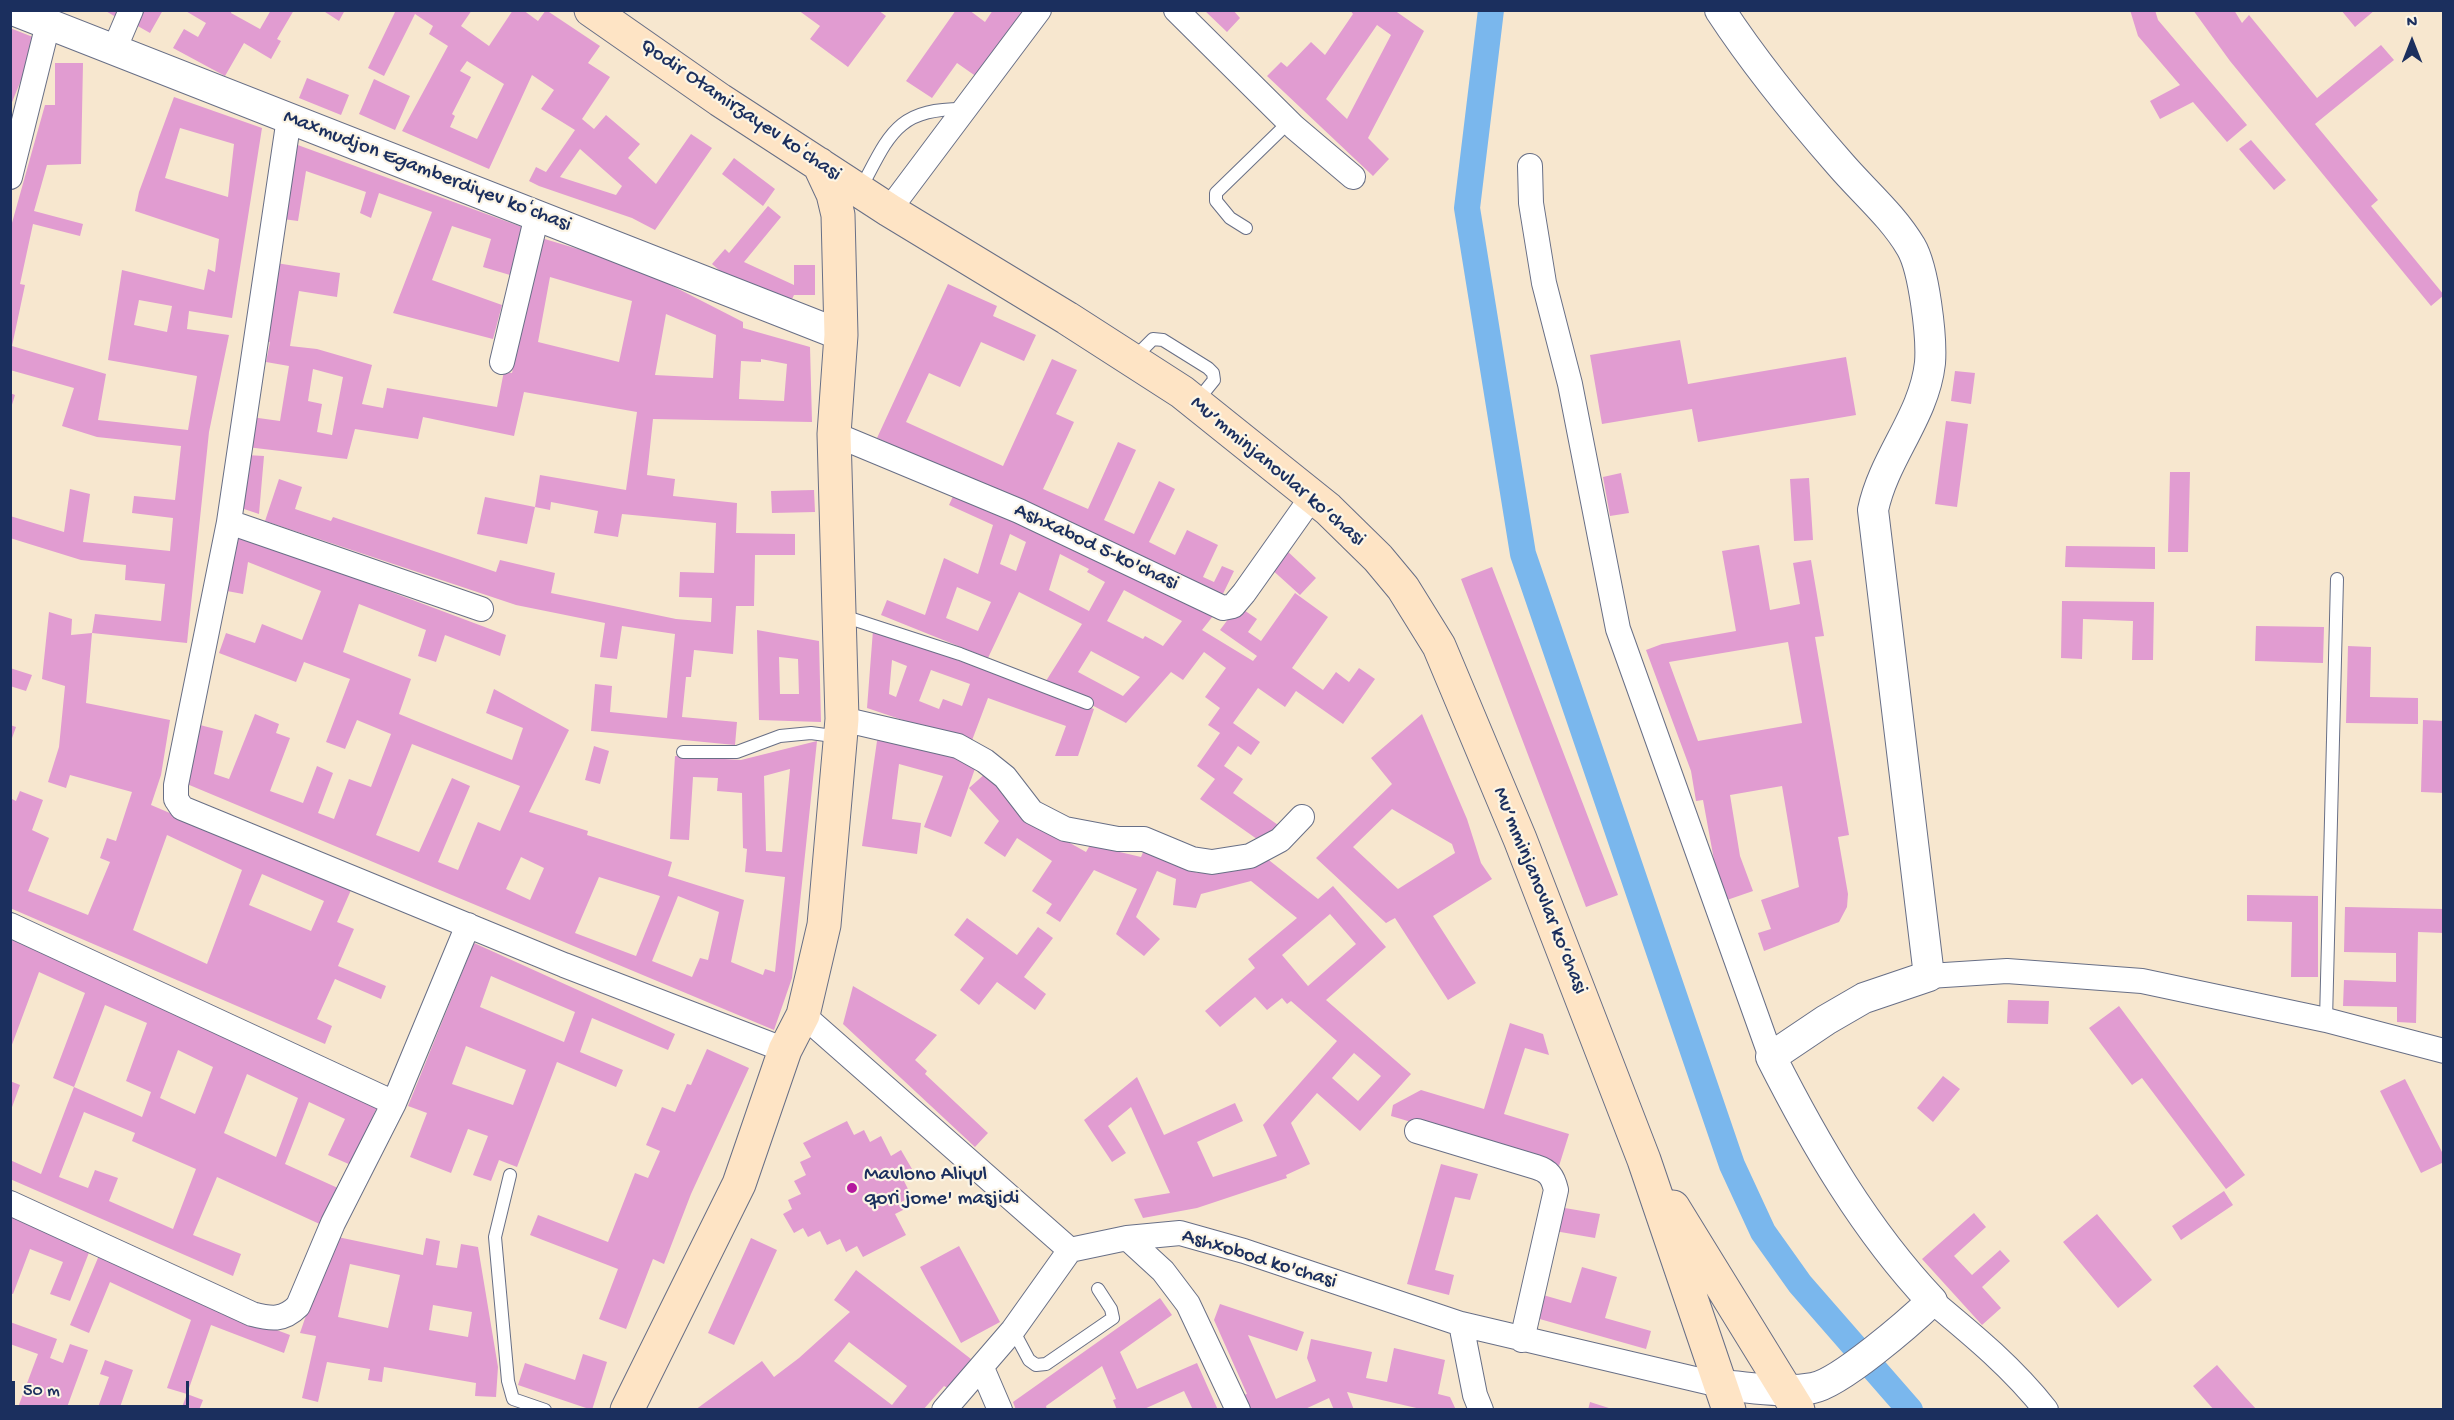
<!DOCTYPE html>
<meta charset="utf-8">
<style>
body{margin:0}
#map{position:relative;width:2454px;height:1420px;overflow:hidden;background:#f7e7cf;font-family:"Gochi Hand",sans-serif}
canvas{display:block}
.frame{position:absolute;inset:0;border:12px solid #1b2f5e;pointer-events:none}
.north{position:absolute;left:2382px;top:12px;width:60px;height:60px;-webkit-text-stroke:4px #fcf5e5;paint-order:stroke;rotate:0deg;font-size:16px;font-weight:700;line-height:24px;text-align:center;color:#1b2f5e}
.north::after{content:'';display:block;margin:auto;width:21px;height:27px;background:#1b2f5e;clip-path:polygon(50% 0,100% 100%,50% 72%,0 100%)}
.scale{position:absolute;left:12px;top:1381px;width:177px;height:27px;box-sizing:border-box;border:3px solid #1b2f5e;border-top:0;padding-left:8px;font-size:18px;line-height:21px;white-space:nowrap;color:#1b2f5e;-webkit-text-stroke:4px #fcf5e5;paint-order:stroke}
</style>
<div id="map">
<canvas width="2454" height="1420"></canvas>
<div class="frame"></div>
<div class="north">N</div>
<div class="scale">50 m</div>
</div>
<script>
const ctx = document.querySelector('canvas').getContext('2d');
ctx.lineJoin = 'round';
function strokePath(path, color, width, dash) {
  ctx.strokeStyle = color;
  ctx.lineWidth = width;
  ctx.lineCap = dash ? 'butt' : 'round';
  ctx.setLineDash(dash || []);
  ctx.stroke(path);
}
function paint(path, color) {
  ctx.fillStyle = color;
  ctx.fill(path, 'evenodd');
}
function write(font, color, halo, rows, align = 'center') {
  ctx.font = font + ' "Gochi Hand",sans-serif';
  ctx.lineWidth = 4.5;
  ctx.setLineDash([]);
  ctx.textBaseline = 'middle';
  ctx.strokeStyle = halo;
  ctx.fillStyle = color;
  for (const [text, x, y, turn = 0] of rows) {
    ctx.save();
    ctx.translate(x, y);
    ctx.rotate((+turn || 0) * Math.PI / 180);
    ctx.textAlign = isNaN(turn) ? turn : align;
    if (halo) ctx.strokeText(text, 0, 0);
    ctx.fillText(text, 0, 0);
    ctx.restore();
  }
}
strokePath(new Path2D(`
 M1491,10L1467,208L1523,554L1732,1165L1763,1232L1800,1284L1910,1410`), '#7ab7ed', 26);
paint(new Path2D(`
 M104,10H127L121,20Z
 M135,10H163L150,33L129,21Z
 M184,10H232L231,13L260,29L271,10H294L277,39L281,41L271,59L244,43L225,76L173,48L184,29L198,37L206,23Z
 M322,10H345L339,21Z
 M396,10H472L461,26L489,46L513,10H523L538,21L546,10L600,46L588,63L610,77L582,119L594,129L606,115L640,144L628,158L656,184L691,134L712,148L655,230L632,218L539,186L529,181L536,167L546,172L575,130L541,109L554,90L532,75L489,169L402,131L448,46L429,34L433,26L415,14L384,76L368,68ZM467,61L504,84L477,139L450,127L455,116L452,114L471,77L460,71ZM580,149L622,186L616,195L560,177Z
 M798,10H878L886,16L848,67L810,39L820,26Z
 M956,10H969L985,22L993,10H1024L977,77L957,63L932,98L906,81Z
 M1204,10H1233L1240,18L1227,32Z
 M1350,10H1394L1424,31L1368,138L1389,159L1373,176L1267,76L1281,62L1287,67L1311,42L1325,55L1353,14ZM1377,25L1391,35L1347,119L1326,99Z
 M2130,10H2155L2158,20L2247,125L2227,142L2193,102L2160,119L2150,101L2180,85L2138,36Z
 M2193,10H2234L2242,23L2249,15L2317,98L2381,45L2394,60L2315,124L2378,200L2371,206L2444,295L2431,306L2230,61Z
 M2341,10H2375L2355,27Z
 M10,28L38,39L10,107Z
 M55,63H83L81,164L47,165L34,211L83,224L80,236L33,224L20,284L25,285L12,346L106,374L98,420L188,430L197,376L108,360L122,270L204,290L208,269L215,272L219,239L135,211L139,192L174,97L262,128L232,318L189,311L187,329L229,335L209,432L187,643L92,633L95,614L161,621L165,584L125,580L126,565L81,560L10,538V516L64,532L70,489L90,494L83,542L170,551L173,518L132,513L134,496L175,500L181,446L97,437L62,426L74,388L10,370V230L45,105H55ZM180,128L234,144L228,197L165,178ZM139,300L172,306L167,332L134,325Z
 M307,78L349,95L341,115L299,98Z
 M374,79L410,96L395,130L359,114Z
 M2251,140L2286,180L2274,190L2239,149Z
 M295,144L522,227L510,275L483,267L491,239L452,226L432,280L502,305L493,339L393,313L432,212L379,193L371,218L360,213L366,192L306,171L298,221L283,219Z
 M734,158L775,189L763,206L722,174Z
 M768,206L781,217L744,262L794,285V265H815V295H794L789,305L726,276L712,264L725,249L729,253Z
 M538,237L658,273L657,278L743,322V328L810,347L812,422L653,419L647,475L675,479L673,496L737,503L736,533L795,534V555H755L754,606H736L733,654L694,650L691,677H686L682,717L737,722L735,745L591,731L595,684L612,686L610,712L667,718L675,634L622,626L617,659L600,657L605,623L516,605L265,521L279,479L302,487L295,509L331,521L333,517L496,572L500,560L555,573L551,593L676,619L711,622L712,598L679,597L680,572L714,573L716,523L622,514L618,537L594,533L598,511L551,502L550,510L535,507L540,475L626,490L637,412L524,392L514,436L423,417L418,439L355,429L347,459L247,447L251,417L280,421L289,366L266,362L270,342L263,341L276,263L340,273L337,297L299,291L290,346L317,349L372,365L362,404L383,408L387,388L497,407L504,371L512,373ZM550,277L632,301L619,362L538,342ZM666,314L716,335L713,378L655,375ZM761,359L787,364L784,401L739,399L741,361L761,362ZM313,369L343,377L332,435L317,432L322,404L308,401Z
 M948,284L997,306L993,316L1036,335L1024,361L981,342L960,387L929,373L906,422L1003,466L1052,359L1077,370L1056,414L1074,422L1043,489L1088,509L1118,442L1136,450L1104,520L1134,534L1159,481L1175,489L1149,542L1175,555L1187,530L1218,545L1203,577L1214,582L1222,566L1234,571L1220,600L1125,551L877,438Z
 M1680,340L1688,384L1846,357L1856,415L1698,442L1692,409L1602,424L1590,355Z
 M1955,371L1975,373L1971,404L1951,401Z
 M10,393L15,395L11,408H10Z
 M1946,421L1968,424L1957,507L1935,504Z
 M246,455L264,456L259,514L241,508Z
 M2170,472H2190L2188,552H2168Z
 M1621,473L1629,513L1610,516L1603,477Z
 M1809,478L1813,540L1794,541L1790,479Z
 M814,490L815,512L772,513L771,491Z
 M956,490L1213,616L1202,630L1253,661L1257,656L1220,630L1238,606L1257,619L1248,632L1261,641L1295,593L1328,617L1292,668L1323,690L1336,672L1349,682L1359,668L1375,679L1343,724L1296,691L1285,707L1258,688L1233,723L1260,742L1251,755L1238,746L1224,766L1243,779L1233,793L1278,825L1264,844L1200,799L1215,779L1197,766L1220,733L1208,725L1220,708L1205,697L1226,668L1204,652L1183,680L1171,672L1126,723L1046,681L1082,624L1019,592L988,658L881,615L887,600L925,615L944,558L978,574L993,525L949,505ZM1010,534L1026,542L1016,571L1000,564ZM1060,554L1089,569L1087,572L1105,582L1089,611L1049,590ZM957,587L991,602L978,631L946,618ZM1124,590L1182,621L1163,646L1145,636L1143,639L1107,621ZM1091,651L1140,677L1123,696L1078,672Z
 M485,497L535,507L527,544L477,534Z
 M234,533L506,635L500,656L445,635L436,662L418,656L426,630L359,604L343,652L411,679L399,714L512,760L523,728L486,713L494,689L569,730L529,812L588,831L587,835L672,862L668,876L744,900L731,962L763,975L765,969L775,972L785,877L745,872L747,849L743,848L742,793L717,791L718,778L693,777L689,840L670,839L675,756L741,760L817,741L792,978L774,1030L187,784L200,725L223,731L214,774L229,779L255,714L279,724L276,733L290,738L270,791L303,803L317,766L333,773L318,813L334,819L349,779L371,787L391,734L357,720L345,749L326,742L350,679L304,662L296,682L219,653L226,633L255,643L262,624L302,640L321,591L248,562L243,594L227,591ZM412,744L520,786L500,831L478,822L458,870L438,862L470,786L452,778L419,852L376,835ZM790,769L782,852L766,851L764,776ZM521,857L544,868L530,900L506,889ZM599,877L660,896L636,956L575,933ZM678,896L719,912L708,960L700,958L692,977L652,961Z
 M1759,545L1770,610L1800,604L1793,563L1811,560L1824,636L1815,637L1849,835L1838,837L1848,894L1847,907L1839,922L1764,951L1758,933L1771,929L1761,900L1799,887L1782,786L1730,795L1740,856L1753,891L1727,900L1714,860L1703,800L1696,801L1691,771L1646,650L1662,644L1736,631L1722,551ZM1788,642L1802,723L1698,741L1669,662Z
 M2066,546L2155,547V569L2065,567Z
 M1285,549L1316,578L1300,595L1269,567Z
 M1492,567L1618,895L1586,907L1461,579Z
 M2062,601L2154,602L2153,660H2132L2133,621L2083,619L2082,659L2061,658Z
 M49,612L72,619L71,635L92,633L86,703L170,720L161,775L151,805L351,890L337,922L354,929L338,966L386,986L381,999L335,979L317,1019L332,1026L325,1044L10,908V798L16,801L20,791L43,800L32,830L49,838L28,891L88,915L110,862L100,858L107,838L116,841L132,792L70,775L66,788L48,782L59,747L65,686L42,679ZM167,835L242,870L207,964L133,930ZM262,874L324,901L311,931L249,905Z
 M2256,626L2324,627L2323,663L2255,661Z
 M757,630L819,641L821,722L759,720ZM779,657L798,659L799,694H780Z
 M873,630L1094,709L1078,756H1055L1066,726L988,698L971,743L867,708ZM892,660L907,666L896,697L889,694ZM931,670L970,684L962,706L943,699L939,709L919,701Z
 M2348,646L2371,647L2370,697L2418,698V724L2346,723Z
 M10,668L32,675L26,691L10,686Z
 M1422,714L1467,819L1481,863L1492,879L1433,916L1476,983L1448,1000L1395,918L1386,923L1316,858L1392,784L1371,758ZM1392,809L1452,844L1455,853L1398,889L1353,847Z
 M2423,720L2444,721V793L2421,792Z
 M10,725L16,727L11,741H10Z
 M878,734L978,760L951,837L924,827L943,776L899,764L892,819L921,823L917,854L862,846Z
 M594,746L609,751L600,784L585,780Z
 M986,773L1029,820L1086,852L1090,845L1141,857L1145,848L1197,873L1265,857L1318,899L1333,886L1386,947L1326,1000L1411,1074L1360,1131L1317,1093L1291,1123L1310,1164L1286,1175L1287,1178L1197,1208L1143,1218L1134,1199L1170,1193L1131,1107L1108,1126L1126,1153L1112,1162L1084,1120L1137,1077L1164,1135L1235,1103L1243,1121L1197,1142L1213,1177L1277,1156L1263,1125L1337,1041L1291,1001L1287,1004L1282,998L1267,1010L1255,997L1220,1027L1205,1011L1255,968L1248,959L1297,918L1251,881L1201,894L1196,908L1173,905L1176,879L1157,871L1136,917L1160,939L1144,956L1116,934L1137,889L1094,870L1060,922L1046,913L1052,904L1032,891L1052,861L1017,838L1005,857L984,843L999,821L969,788ZM1330,914L1356,944L1308,986L1282,955ZM1354,1053L1381,1076L1358,1101L1332,1078Z
 M2247,895L2318,896V977H2291L2292,922L2247,921Z
 M2345,907L2444,909V933L2418,932L2416,1023L2397,1022V1007L2343,1006L2344,980L2396,982V953L2344,952Z
 M967,918L1017,955L1038,927L1053,938L1024,977L1046,994L1035,1010L997,982L979,1005L960,990L984,958L954,935Z
 M10,937L378,1105L351,1165L328,1155L345,1119L309,1102L285,1164L340,1189L324,1226L217,1177L193,1235L241,1254L233,1276L10,1179V1160L41,1174L74,1087L142,1117L151,1092L126,1081L147,1023L105,1005L74,1087L53,1078L85,993L39,972L10,1050ZM178,1050L213,1067L195,1114L160,1098ZM247,1074L298,1098L276,1157L224,1133ZM84,1112L135,1133L132,1141L196,1169L173,1229L109,1201L118,1178L95,1170L88,1188L59,1177Z
 M474,943L675,1034L668,1050L592,1018L580,1052L623,1070L616,1087L557,1062L517,1167L499,1160L491,1181L473,1175L488,1136L468,1129L451,1173L410,1157L427,1113L408,1106ZM491,976L575,1012L564,1042L480,1007ZM466,1046L526,1070L513,1105L452,1084Z
 M853,986L937,1035L915,1060L927,1071L925,1074L988,1133L975,1147L843,1024Z
 M2008,1000L2049,1001L2048,1024L2007,1023Z
 M2119,1006L2245,1175L2226,1189L2142,1078L2132,1085L2089,1028Z
 M1510,1023L1543,1034L1549,1055L1525,1048L1504,1114L1569,1134L1559,1166L1391,1116L1393,1105L1421,1090L1484,1109Z
 M707,1049L749,1068L691,1194L664,1264L653,1259L626,1329L599,1319L618,1269L530,1235L538,1215L608,1242L635,1173L648,1178L660,1151L646,1145L662,1107L675,1112L687,1084L691,1085Z
 M1943,1076L1960,1089L1933,1122L1917,1108Z
 M2405,1079L2444,1156V1162L2421,1173L2380,1091Z
 M10,1081L20,1085L11,1110H10Z
 M847,1121L854,1135L864,1130L870,1142L881,1136L891,1156L901,1150L912,1169L901,1175L912,1197L901,1202L905,1209L895,1214L906,1235L863,1257L857,1246L846,1252L840,1239L827,1245L820,1231L808,1237L803,1228L794,1233L783,1214L792,1209L788,1200L801,1194L794,1181L806,1175L800,1162L811,1157L803,1143Z
 M1441,1164L1478,1174L1470,1200L1455,1197L1435,1270L1454,1275L1449,1295L1407,1284Z
 M2224,1191L2233,1205L2181,1240L2172,1226Z
 M1553,1206L1600,1214L1595,1238L1549,1230Z
 M1974,1213L1986,1227L1954,1256L1972,1275L2000,1250L2010,1261L1982,1287L2001,1308L1982,1325L1922,1259Z
 M2097,1214L2152,1280L2118,1308L2063,1242Z
 M10,1215L90,1250L70,1301L50,1294L63,1262L30,1249L13,1294L10,1293Z
 M333,1236L423,1255L426,1238L440,1241L436,1265L457,1268L461,1244L478,1247L498,1367L496,1397L475,1396L476,1383L384,1367L382,1382L368,1380L370,1369L327,1362L318,1402L302,1398L316,1336L300,1333ZM350,1264L400,1275L388,1328L338,1317ZM433,1305L472,1312L468,1337L429,1330Z
 M751,1238L777,1250L734,1345L708,1333Z
 M959,1246L1000,1322L961,1343L920,1267Z
 M100,1253L218,1308L290,1335L284,1353L211,1325L187,1394L167,1388L191,1320L110,1282L89,1333L70,1325Z
 M1582,1267L1617,1277L1605,1318L1651,1331L1646,1349L1529,1316L1536,1293L1571,1303Z
 M856,1270L971,1359L948,1388L944,1386L923,1410H695L762,1361L774,1377L799,1358L850,1312L834,1300ZM849,1342L907,1386L892,1405L834,1361Z
 M1160,1298L1172,1315L1120,1352L1137,1389L1197,1363L1218,1410H1193L1184,1391L1142,1410H1117L1113,1400L1116,1399L1102,1366L1046,1406L1047,1410H1016L1013,1402Z
 M1220,1304L1304,1332L1297,1351L1248,1335L1276,1399L1316,1381L1307,1358L1311,1339L1372,1352L1366,1378L1387,1382L1394,1348L1445,1360L1438,1394L1450,1397L1456,1410H1425L1347,1392L1354,1410H1334L1329,1398L1303,1410H1250L1244,1395L1247,1394L1214,1320Z
 M10,1322L57,1339L50,1358L63,1363L70,1344L88,1350L66,1410L46,1407L45,1410H17L38,1354L10,1344Z
 M583,1354L607,1362L592,1410L518,1385L525,1363L575,1380Z
 M105,1360L133,1370L119,1410H97L109,1377L100,1374Z
 M2217,1365L2245,1397L2257,1410H2214L2193,1386Z
 M187,1394L203,1400L199,1410H181Z
 M1590,1402L1612,1409V1410H1588Z`), '#e19cd1');
const service = new Path2D(`
 M860,190C890,134 896,108 966,109
 M1246,228L1230,218L1216,201V193L1289,122
 M1133,359L1153,339L1163,340L1208,368L1213,373L1214,380L1197,401
 M840,615L960,654L1087,703
 M683,752H737L780,736L811,733L840,737
 M2326,1020L2337,579
 M510,1175L495,1237L508,1381L513,1399L545,1410
 M1013,1330L1029,1360L1036,1365L1046,1364L1113,1318L1111,1309L1098,1289`);
const minor = new Path2D(`
 M1176,10L1294,127L1353,177
 M114,50L131,10
 M289,118L229,522L176,785V799L182,808L564,965L785,1050
 M1530,166L1531,203L1544,283L1570,384L1618,629L1771,1057
 M10,177L48,24
 M889,210L1039,10
 M502,362L537,215
 M834,434L1019,511L1223,608L1233,606L1244,593L1312,497
 M229,522L481,609
 M842,719L958,746L985,761L1005,777L1032,812L1065,829L1118,839H1144L1192,859L1212,862L1250,856L1280,840L1302,817
 M10,925L394,1103
 M1929,976L2007,971L2142,981L2326,1020L2444,1051
 M803,1015L1070,1250L1127,1238L1180,1233L1244,1251L1461,1324L1720,1385
 M1417,1131L1536,1167C1549,1171 1553,1177 1556,1190L1522,1340
 M10,1203L252,1314C271,1319 283,1321 298,1306L333,1223L394,1103L468,925
 M1127,1238L1163,1271L1188,1304L1238,1410
 M1932,1301C1973,1335 2013,1368 2046,1410
 M1461,1324L1475,1395L1481,1410
 M982,1368L1000,1410
 M944,1410L1013,1330L1070,1250`);
const tertiary = new Path2D(`
 M13,10L841,335
 M1720,1385C1750,1387 1782,1394 1813,1388C1840,1383 1910,1322 1932,1301C1865,1230 1815,1144 1771,1057L1826,1020L1864,998L1929,976L1873,510C1884,457 1924,417 1930,363C1932,337 1924,269 1911,247C1892,215 1864,192 1840,164C1797,115 1756,65 1720,10`);
const secondary = new Path2D(`
 M591,10L720,100L889,210L1067,318L1182,392L1328,509L1378,558L1403,588L1439,646L1520,839L1644,1160L1729,1410
 M1673,1207L1798,1410
 M627,1410L739,1184L785,1050L803,1015L824,925L842,719L834,434L841,335L838,215L833,194L819,164`);
strokePath(service, '#686f86', 14);
strokePath(minor, '#686f86', 26);
strokePath(tertiary, '#686f86', 32);
strokePath(secondary, '#686f86', 35);
strokePath(service, '#fff', 12);
strokePath(minor, '#fff', 24);
strokePath(tertiary, '#fff', 30);
strokePath(secondary, '#fee4c5', 33);
for (const [x, y, r, color] of [
 [852,1188,6,"#b5179e"]
]) {
  const dot = new Path2D();
  dot.arc(x, y, r, 0, 2 * Math.PI);
  ctx.fillStyle = color;
  ctx.fill(dot);
  strokePath(dot, '#fcf5e5', 2);
}
write('21px', '#1b2f5e', '#fcf5e5', [
 ["Qodir Otamirzayev koʻchasi",740,111,34],
 ["Maxmudjon Egamberdiyev koʻchasi",427,172,21],
 ["Mu’mminjanovlar ko‘chasi",1277,472,40],
 ["Ashxabod 5-ko'chasi",1096,548,25],
 ["Mu’mminjanovlar ko‘chasi",1539,891,68],
 ["Ashxobod ko'chasi",1259,1260,17]
]);
write('21px', '#1b2f5e', '#fcf5e5', [
 ["Mavlono Aliyul",864,1176],
 ["qori jome' masjidi",864,1200]
], 'left');
</script>
